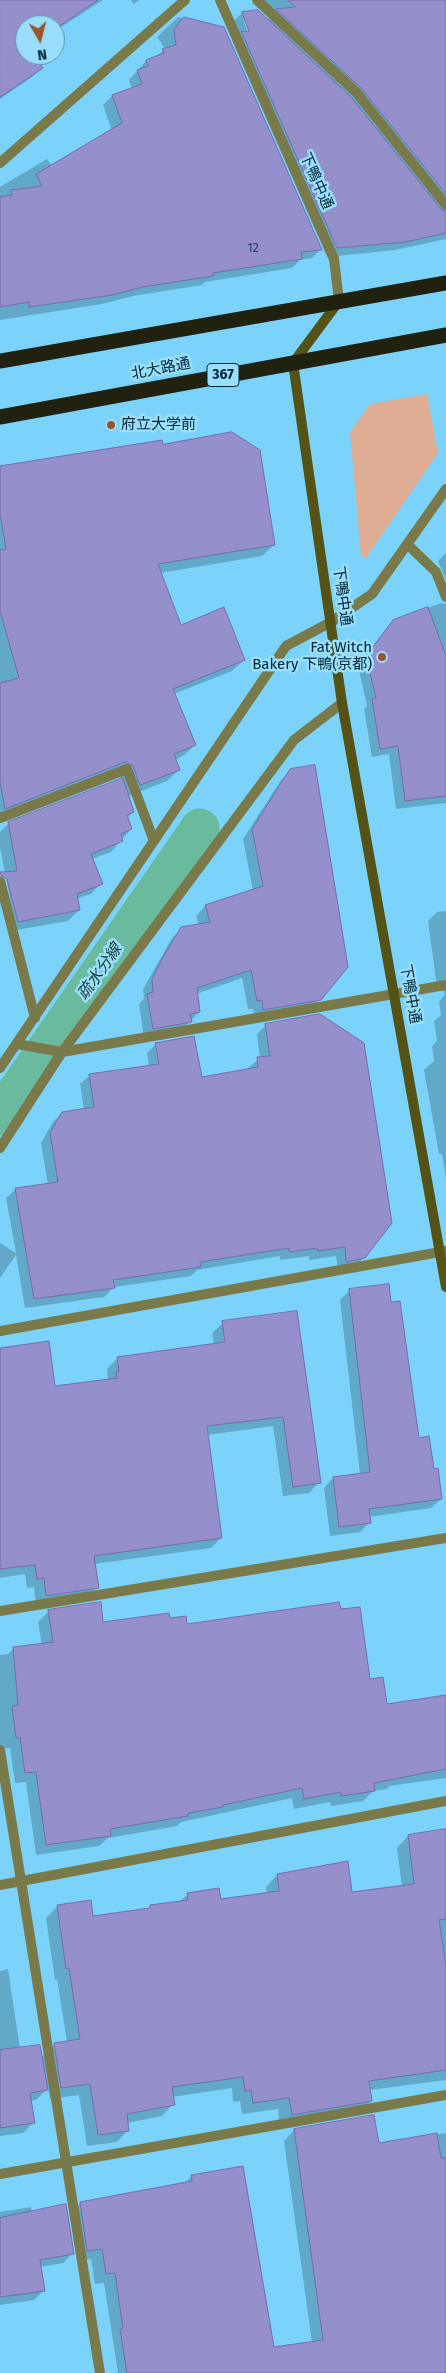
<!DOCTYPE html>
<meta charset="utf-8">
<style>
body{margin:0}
#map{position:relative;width:446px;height:2373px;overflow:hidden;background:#7bd3fb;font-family:"Fira Sans",sans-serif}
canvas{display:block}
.north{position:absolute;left:15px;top:15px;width:50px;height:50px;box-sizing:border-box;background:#9adefe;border:1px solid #5c94ae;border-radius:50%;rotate:172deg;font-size:14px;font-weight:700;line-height:20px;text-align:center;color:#002635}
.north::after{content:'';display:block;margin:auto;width:18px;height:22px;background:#9a542b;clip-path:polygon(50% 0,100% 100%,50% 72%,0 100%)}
</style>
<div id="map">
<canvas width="446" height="2373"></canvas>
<div class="north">N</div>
</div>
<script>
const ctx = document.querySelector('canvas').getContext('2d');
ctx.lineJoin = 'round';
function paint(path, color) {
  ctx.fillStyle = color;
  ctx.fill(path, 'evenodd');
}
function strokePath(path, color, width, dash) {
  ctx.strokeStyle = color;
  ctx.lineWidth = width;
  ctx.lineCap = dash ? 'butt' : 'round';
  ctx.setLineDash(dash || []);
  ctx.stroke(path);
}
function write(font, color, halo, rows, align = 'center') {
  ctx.font = font + ' "Fira Sans","Noto Sans JP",sans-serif';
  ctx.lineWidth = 5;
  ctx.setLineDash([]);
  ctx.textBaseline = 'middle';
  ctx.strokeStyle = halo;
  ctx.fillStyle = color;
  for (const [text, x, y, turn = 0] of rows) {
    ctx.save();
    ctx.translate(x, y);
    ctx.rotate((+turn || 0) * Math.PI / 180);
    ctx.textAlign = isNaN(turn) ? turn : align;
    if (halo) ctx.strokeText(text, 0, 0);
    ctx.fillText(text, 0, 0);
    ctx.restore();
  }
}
paint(new Path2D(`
 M427,394L438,453L366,558L361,556L350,432L370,404Z`), '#dead94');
paint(new Path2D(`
 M0,0H103L55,31V25H25V55H33L41,68L32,77L0,99Z
 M131,0H139L134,4Z
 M264,0H446V239L395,250L327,257L232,41L238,35L233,22L242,13L258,12L267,20L275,11ZM243,19H246L253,38L250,39Z
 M178,17L223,28L321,249L312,258L300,260L292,268L205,282L202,285L133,296L102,304L0,320V187L47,159L52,166L112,131L103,105L112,96L132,89L129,80L146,61L155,58L165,49L157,37Z
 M162,445L274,545L262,556L160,573L180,626L244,660L232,671L174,694L195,745L183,756L175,760L179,770L167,781L128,796L133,812L127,818L131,829L111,852L92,859L101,883L91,894L76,899L79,910L68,921L16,930L0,847V832L8,824L123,779L113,773L0,817V467Z
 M446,553V580L438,561Z
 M441,603L446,604V803L396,809L389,754L372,757L364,709L367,706L358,666L394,621Z
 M291,771L320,999L310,1009L255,1018L253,1009H248L242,978L196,994L199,1012L181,1031L144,1038L139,1004L144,999L143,989L172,938L182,928L199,925L196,916L205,906L253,891L243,839L281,780Z
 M446,911V1179L442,1154H439L424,1070L434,1061L432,1046L437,1041L434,1021L441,1015L439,1002L445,994L442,989L437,987L428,921L437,912Z
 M266,1025L364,1258L355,1267L338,1270L336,1256L309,1260V1256L280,1260V1256L197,1270L191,1276L114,1287L104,1297L25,1308L16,1255L0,1278V1243L16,1253L6,1198L16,1189L48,1185L41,1143L53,1122L62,1113L84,1110L80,1084L90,1075L149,1066L147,1053L156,1044L201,1078L249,1070L248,1068L260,1058L257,1034Z
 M350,1290L389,1304L418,1439L433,1470L441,1499L431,1508L369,1517L370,1522L360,1532L330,1536L324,1488L333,1478L360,1474L340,1300Z
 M295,1312L319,1482L309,1493L283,1496L273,1426L207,1435L221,1538L211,1548L94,1564L97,1587L87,1598L36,1606L34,1587L27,1588L25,1574L0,1578V1356L54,1387L108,1380L107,1369L117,1359L214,1345L212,1333L223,1323Z
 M49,1611L102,1624L169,1620L369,1680L386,1706L446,1696V1778L389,1786L387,1789L373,1791L363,1801L331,1806L330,1802L294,1809L292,1798L181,1822L177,1826L108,1838L99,1846L36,1855L26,1782L15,1783L10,1748L0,1749V1655L8,1654L13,1649L42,1645L38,1622Z
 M446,1830V2080L369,2090L371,2101L359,2112L280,2126L278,2109L242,2114L240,2101L233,2102L232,2088L172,2097L173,2104L162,2116L127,2123L128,2130L117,2142L87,2146L79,2095L50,2099L48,2088L36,2100L30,2101L33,2123L23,2133L0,2136V1971L8,1969L20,2049L41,2057L55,2044L67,2042L57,1979L55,1980L46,1918L58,1906L92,1918L147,1910L150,1907L179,1902L188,1894L219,1901L267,1894L266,1887L277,1875L351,1894L402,1887L397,1848L408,1836Z
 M294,2130L378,2144L446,2133V2373H118L104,2283L95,2284L91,2259L77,2261L70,2214L80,2203L184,2183L192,2176L273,2349L312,2343L284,2141Z
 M31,2207L32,2212L73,2253L63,2263L40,2267L44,2290L34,2300L0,2305V2212Z`), '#0003');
strokePath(new Path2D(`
 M0,1116L200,828`), '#6aba9e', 39);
const building = new Path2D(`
 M0,0H98L55,29V25H25V55H34L43,68L0,97Z
 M288,0H446V194L361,88L276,9L295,7Z
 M258,10L351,97L441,209L446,212V233L405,242L337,248L241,31L249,32L242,12Z
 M184,17L224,27L322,250L301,252L302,259L213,273V276L143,287L112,295L29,307V302L0,307V197L12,195L11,190L42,186L36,174L122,123L112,95L142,84L137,70L148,66L146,60L164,53L162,49L176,45L174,30Z
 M232,432L260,450L275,545L158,564L181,625L224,607L245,660L173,689L196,745L174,754L180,770L140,785L133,766L125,762L5,809L0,782V683L19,678L0,611V550L6,549L0,514V466L162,440L163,444Z
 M428,607L446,656V796L405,801L398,746L380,749L372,699L376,698L366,656L393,620Z
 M315,765L348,967L321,1000L263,1010L262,1000L257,1001L251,970L197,988L200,1012L190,1014L192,1022L153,1029L147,994L153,992L152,979L162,959L181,927L210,922L205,905L263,886L252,829L290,769Z
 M123,778L134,812L127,815L132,829L121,834L123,841L91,854L103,884L77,894L80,910L18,922L7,879L0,874V872L17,871L8,822Z
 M320,1014L364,1043L392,1223L365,1258L346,1262L345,1247L318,1251L317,1248L289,1252V1248L200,1262L201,1267L113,1280L115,1288L34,1299L15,1188L58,1182L50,1133L62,1112L94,1107L89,1074L159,1064L155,1043L194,1036L202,1077L258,1067L257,1057L270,1056L265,1024Z
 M389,1284L391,1302L400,1301L419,1438L429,1436L434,1469L438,1468L442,1499L369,1509L371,1523L339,1527L333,1477L370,1472L349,1289Z
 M297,1311L321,1483L293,1487L283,1417L207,1426L222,1538L94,1556L99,1588L46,1596L44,1578L37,1579L35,1565L0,1569V1348L49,1341L55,1386L117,1378L116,1372H119L117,1357L225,1342L222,1321Z
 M101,1602L103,1622L169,1613L170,1618L186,1616L187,1624L339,1602L341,1609L360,1607L370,1679L383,1677L387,1704L446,1695V1769L374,1783L375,1791L341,1796V1792L304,1799L302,1788L223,1805V1807L188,1813V1816L110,1829L111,1836L46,1845L36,1772L25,1773L20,1738H16L12,1706L18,1705L13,1647L53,1642L48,1610Z
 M446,1829V1919L439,1920L446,1965V2070L369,2081L372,2101L292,2115L289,2098L253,2103L251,2090L245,2091L243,2077L172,2087L175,2105L127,2114L129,2131L98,2135L90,2084L61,2088L54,2043L80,2039L69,1968L66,1969L57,1905L91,1900L93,1916L150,1908V1905L188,1900L187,1893L219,1888L221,1899L279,1891L277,1874L348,1861L352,1892L414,1884L408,1835Z
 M40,2045L48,2090L30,2093L35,2123L0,2128V2050Z
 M374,2115L379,2143L437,2133L441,2158H446V2373H127L120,2329H123L115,2273L106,2274L102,2249L87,2251L80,2202L192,2181L191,2175L243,2166L274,2347L323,2340L294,2129Z
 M66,2204L74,2254L40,2260L45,2291L0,2297V2218Z`);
paint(building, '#958fcc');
strokePath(building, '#756cae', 1);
strokePath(new Path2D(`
 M257,0L356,92L446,205
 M0,818L127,769L154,841`), '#79794a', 10);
strokePath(new Path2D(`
 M220,0L334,259L339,301
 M0,163L185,0
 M407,544L436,572L446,597
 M0,881L35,1018
 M17,1044L62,1052L446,985
 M0,1068L286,646L331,622L372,594L446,489
 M0,1148L62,1052L294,740L342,703
 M0,1331L446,1251
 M0,1611L446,1538
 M0,1750L100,2373
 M0,1885L446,1801
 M0,2174L446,2095`), '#79794a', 10);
strokePath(new Path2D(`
 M339,301L293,363L342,703L446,1287`), '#545315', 10);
strokePath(new Path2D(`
 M0,361L446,283
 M0,417L446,335`), '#212110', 15);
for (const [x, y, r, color] of [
 [111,425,5,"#9a542b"],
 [382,657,5,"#9a542b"]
]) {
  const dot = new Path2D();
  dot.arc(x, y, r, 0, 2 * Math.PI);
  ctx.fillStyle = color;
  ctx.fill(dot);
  strokePath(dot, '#9adefe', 2);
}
write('12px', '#25405b', null, [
 ["12",253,249]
]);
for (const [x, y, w] of [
 [223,375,32]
]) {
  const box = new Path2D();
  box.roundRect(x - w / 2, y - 11.5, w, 23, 4);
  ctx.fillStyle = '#9adefe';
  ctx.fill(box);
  strokePath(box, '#002635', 1);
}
write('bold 14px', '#002635', null, [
 ["367",223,375]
]);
write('15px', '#002635', '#9adefe', [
 ["下鴨中通",316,181,66],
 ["北大路通",161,369,-11],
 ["下鴨中通",342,596,82],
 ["下鴨中通",410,994,80]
]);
write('15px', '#002635', '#9adefe', [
 ["府立大学前",121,425],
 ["Fat Witch",372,648,"right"],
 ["Bakery 下鴨(京都)",372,665,"right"]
], 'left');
write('italic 16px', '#1c4034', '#9adefe', [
 ["疏水分線",100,972,-55]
]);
</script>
